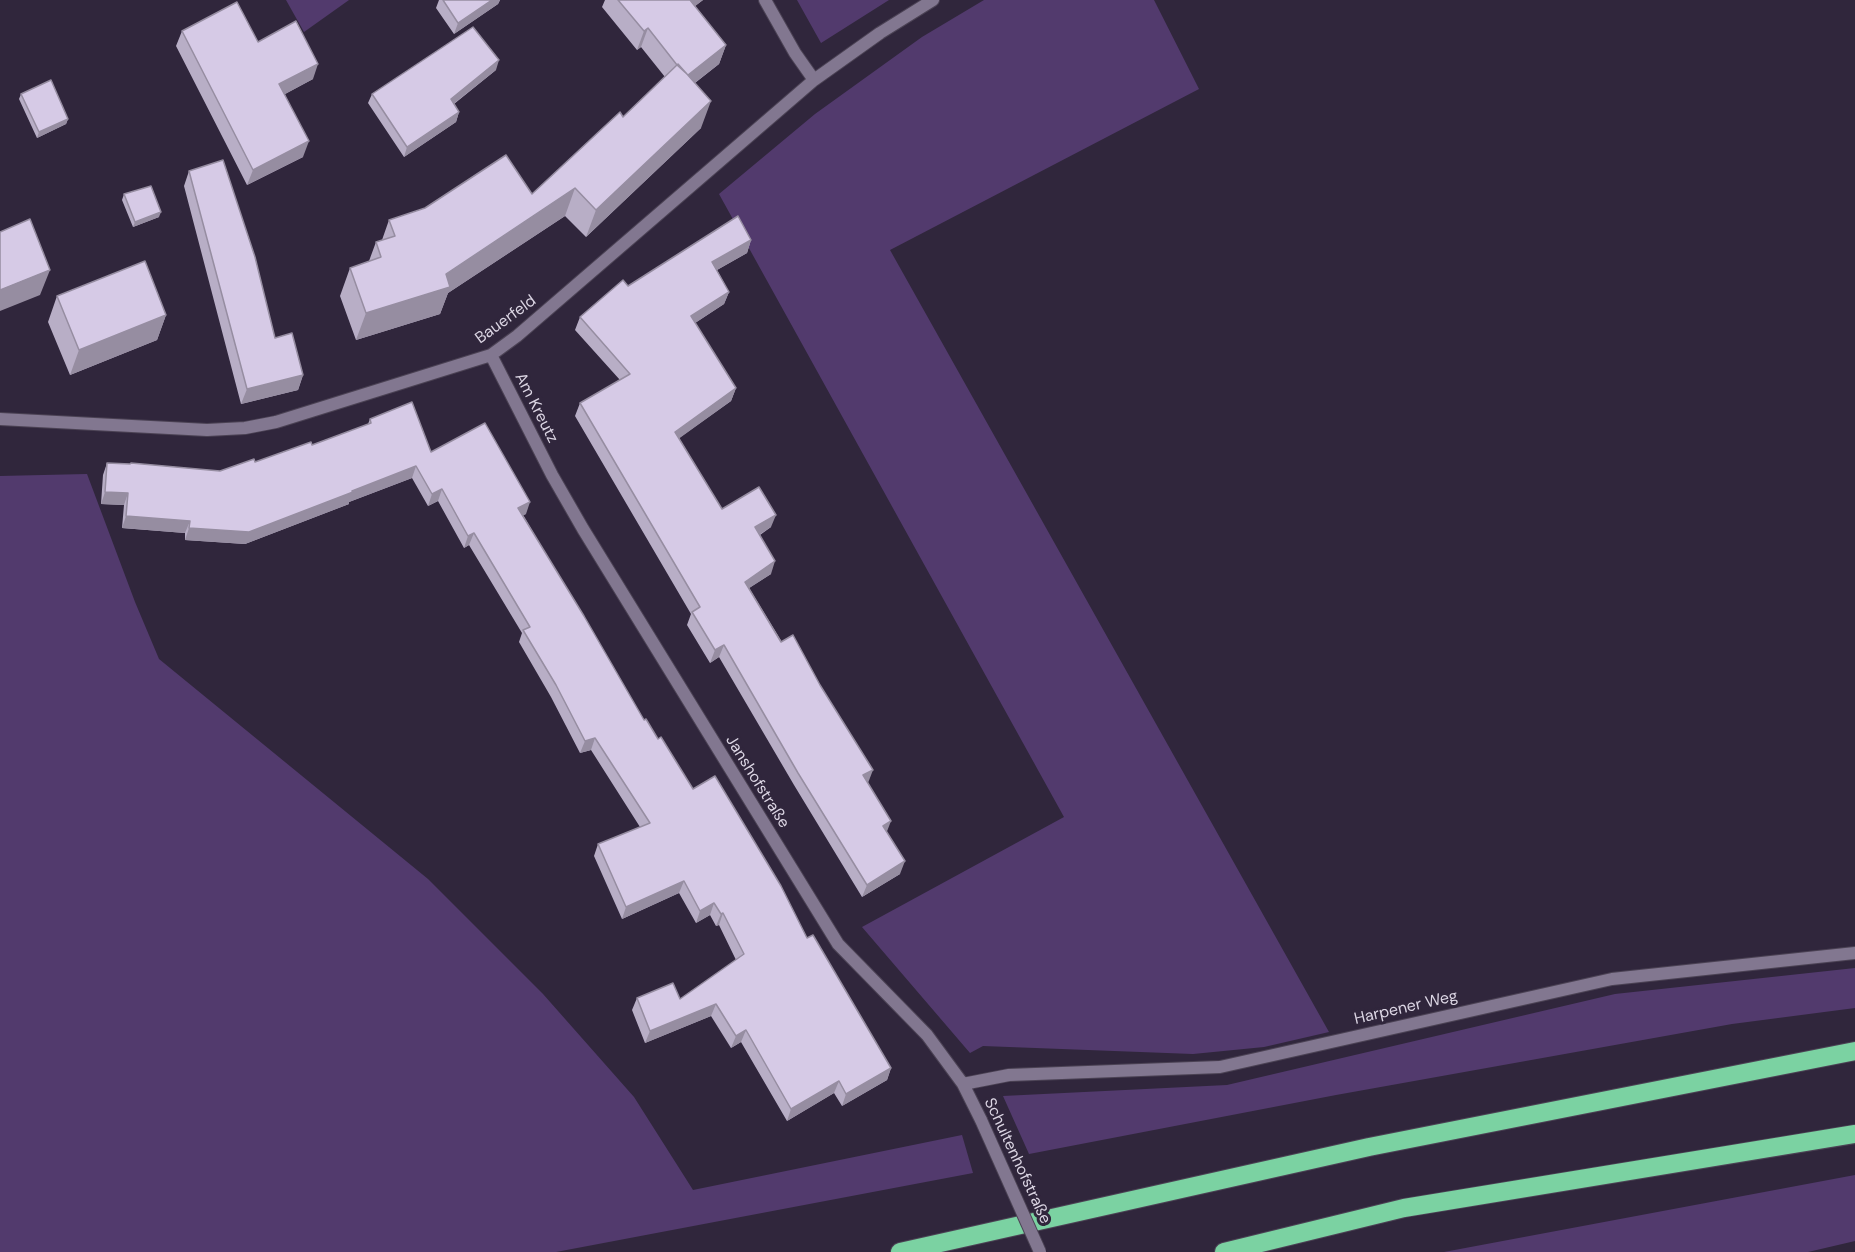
<!DOCTYPE html>
<meta charset="utf-8">
<style>
body{margin:0}
canvas{display:block;background:#30263c}
</style>
<canvas width="1855" height="1252"></canvas>
<script>
const ctx = document.querySelector('canvas').getContext('2d');
ctx.lineJoin = 'round';
function paint(path, color) {
  ctx.fillStyle = color;
  ctx.fill(path, 'evenodd');
}
function strokePath(path, color, width, dash) {
  ctx.strokeStyle = color;
  ctx.lineWidth = width;
  ctx.lineCap = dash ? 'butt' : 'round';
  ctx.setLineDash(dash || []);
  ctx.stroke(path);
}
function write(font, color, halo, rows, align = 'center') {
  ctx.font = font + ' "DM Sans",sans-serif';
  ctx.lineWidth = 6;
  ctx.setLineDash([]);
  ctx.textBaseline = 'middle';
  ctx.strokeStyle = halo;
  ctx.fillStyle = color;
  for (const [text, x, y, turn = 0] of rows) {
    ctx.save();
    ctx.translate(x, y);
    ctx.rotate((+turn || 0) * Math.PI / 180);
    ctx.textAlign = isNaN(turn) ? turn : align;
    if (halo) ctx.strokeText(text, 0, 0);
    ctx.fillText(text, 0, 0);
    ctx.restore();
  }
}
paint(new Path2D(`
 M286,0H349L304,32Z
 M797,0H889L821,43Z
 M984,0H1154L1199,89L890,250L1329,1032L1264,1047L1193,1054L983,1046L970,1053L862,927L1064,817L719,194L815,114L922,37Z
 M87,474L135,602L159,659L428,879L543,994L634,1097L693,1190L962,1135L973,1173L556,1252H0V476Z
 M1855,968V1008L1732,1024L1336,1095L1029,1154L1003,1096L1227,1085L1615,994Z
 M1855,1175V1241L1808,1252H1444Z`), '#523a6d');
const minor = new Path2D(`
 M765,0L795,53L814,80
 M491,355L552,475L583,529L838,944L927,1035L963,1084L981,1120
 M0,419L207,430L245,428L276,422L491,355L517,336L814,80L880,33L933,0
 M963,1084L1009,1075L1220,1067L1612,979L1855,953`);
const motorway = new Path2D(`
 M900,1252L1369,1147L1855,1051
 M1224,1252L1404,1208L1855,1134`);
strokePath(minor, '#4b4254', 14);
strokePath(motorway, '#4b4254', 20);
strokePath(minor, '#827790', 12);
strokePath(motorway, '#7bd2a2', 18);
const minorBridge = new Path2D(`
 M981,1120L1040,1252`);
strokePath(minorBridge, '#4b4254', 14, []);
strokePath(minorBridge, '#827790', 12);
paint(new Path2D(`
 M439,0H500L498,4L454,34L436,8Z
 M605,0H703L695,6L726,45L719,64L695,83L701,128L586,237L565,216L448,293L440,314L356,340L340,296L350,268L369,261L376,242L382,240L389,220L532,194L623,117L665,77L641,47L637,50L602,7Z
 M182,31L258,42L313,79L285,94L303,157L247,185L176,46Z
 M496,70L454,104L459,112L456,122L404,157L368,103L372,94Z
 M21,94L68,119L66,124L37,138L19,99Z
 M189,171L275,338L303,375L298,390L241,404L184,186Z
 M124,194L159,217L133,227L122,200Z
 M751,240L747,253L717,270L729,292L724,304L695,323L736,388L731,401L679,438L722,509L771,527L760,535L771,574L749,588L868,783L887,832L900,874L862,897L794,785L719,657L710,663L687,625L691,614L575,416L580,403L620,380L575,330L580,317L628,286Z
 M57,296L166,315L157,340L70,375L48,322Z
 M370,419L431,452L526,514L523,515L644,720L693,789L807,938L891,1068L887,1080L842,1106L834,1093L787,1121L741,1042L731,1048L711,1016L645,1043L632,1010L637,998L680,999L736,960L719,925L716,926L710,915L696,923L679,893L622,919L594,856L598,844L640,827L591,750L580,753L551,697L519,642L522,633L469,545L464,548L438,501L428,506L412,478L349,502V504L245,544L185,540V533L122,528L124,505L101,504L103,475L107,463L220,471L255,462L312,445L368,424Z`), '#b8aec6');
paint(new Path2D(`
 M492,0H500L498,4L454,34L458,23Z
 M687,0H703L681,17Z
 M648,28L641,47L637,50L644,31Z
 M726,45L719,64L679,95L686,76Z
 M499,60L496,70L447,109L451,99Z
 M318,64L313,79L274,100L279,84Z
 M711,101L701,128L586,237L596,210Z
 M459,112L456,122L404,157L407,147Z
 M68,119L66,124L37,138L39,132Z
 M309,141L303,157L247,185L253,170Z
 M575,188L565,216L448,293L440,314L356,340L366,313L446,274Z
 M161,212L159,217L133,227L135,222Z
 M751,240L747,253L708,275L712,262Z
 M50,270L40,295L0,311V290Z
 M729,292L724,304L686,329L691,316Z
 M166,315L157,340L70,375L79,350Z
 M303,375L298,390L241,404L247,389Z
 M736,388L731,401L670,445L675,432Z
 M416,466L412,478L349,502V504L245,544L185,540L189,528L352,491Z
 M442,489L438,501L428,506L432,494Z
 M105,492L128,493L124,505L101,504Z
 M530,502L526,514L514,520L518,508Z
 M776,515L771,527L751,540L755,527Z
 M126,516L190,521L185,533L122,528Z
 M474,533L469,545L464,548L468,536Z
 M775,561L771,574L740,594L745,582Z
 M724,645L719,657L710,663L715,650Z
 M595,738L591,750L580,753L585,741Z
 M873,770L868,783L858,788L863,775Z
 M891,821L886,834L883,826Z
 M905,861L900,874L862,897L867,885Z
 M684,881L679,893L622,919L626,907Z
 M714,903L710,915L696,923L700,911Z
 M723,913L719,925L716,926L721,914Z
 M716,1004L711,1016L645,1043L650,1031Z
 M746,1030L741,1042L731,1048L736,1036Z
 M891,1068L887,1080L842,1106L846,1094Z
 M839,1081L834,1093L787,1121L791,1109Z`), '#968da1');
const building = new Path2D(`
 M443,0H492L458,23Z
 M618,0H690L726,45L688,75L677,65L648,28L644,31Z
 M237,2L258,42L296,21L318,64L279,84L309,141L253,170L182,31Z
 M473,27L499,60L451,99L459,112L407,147L372,94Z
 M678,64L711,101L596,210L575,188L446,274L450,287L366,313L350,268L381,257L376,242L395,236L389,220L425,208L506,155L532,194L620,112L623,117Z
 M51,80L68,119L39,132L21,94Z
 M223,160L255,257L275,338L292,333L303,375L247,389L189,171Z
 M151,186L161,212L135,222L124,194Z
 M738,216L751,240L712,262L729,292L691,316L736,388L675,432L722,509L759,487L776,515L755,527L775,561L745,582L781,642L793,635L820,685L873,770L863,775L891,821L883,826L905,861L867,885L798,773L724,645L715,650L692,612L700,607L580,403L630,374L580,317L623,280L628,286Z
 M30,219L50,270L0,290V232Z
 M145,261L166,315L79,350L57,296Z
 M412,402L431,452L485,423L530,502L518,508L584,616L644,720L646,719L658,739L661,737L693,789L715,776L781,886L807,938L813,935L891,1068L846,1094L839,1081L791,1109L746,1030L736,1036L716,1004L650,1031L637,998L673,983L680,999L744,954L723,913L721,914L714,903L700,911L684,881L626,907L598,844L650,823L595,738L585,741L556,685L523,630L530,627L474,533L468,536L442,489L432,494L416,466L352,491L353,492L249,532L189,528L190,521L126,516L128,493L105,492L107,463L130,464L131,463L220,471L254,459L255,462L311,442L312,445L371,423L370,419Z`);
paint(building, '#d6cae6');
strokePath(building, '#968da1', 1.5);
write('16px', '#dbd5e3', '#30263c', [
 ["Bauerfeld",506,320,-36],
 ["Am Kreutz",536,408,63],
 ["Janshofstraße",757,782,58],
 ["Harpener Weg",1406,1008,-13],
 ["Schultenhofstraße",1017,1161,65]
]);
</script>
